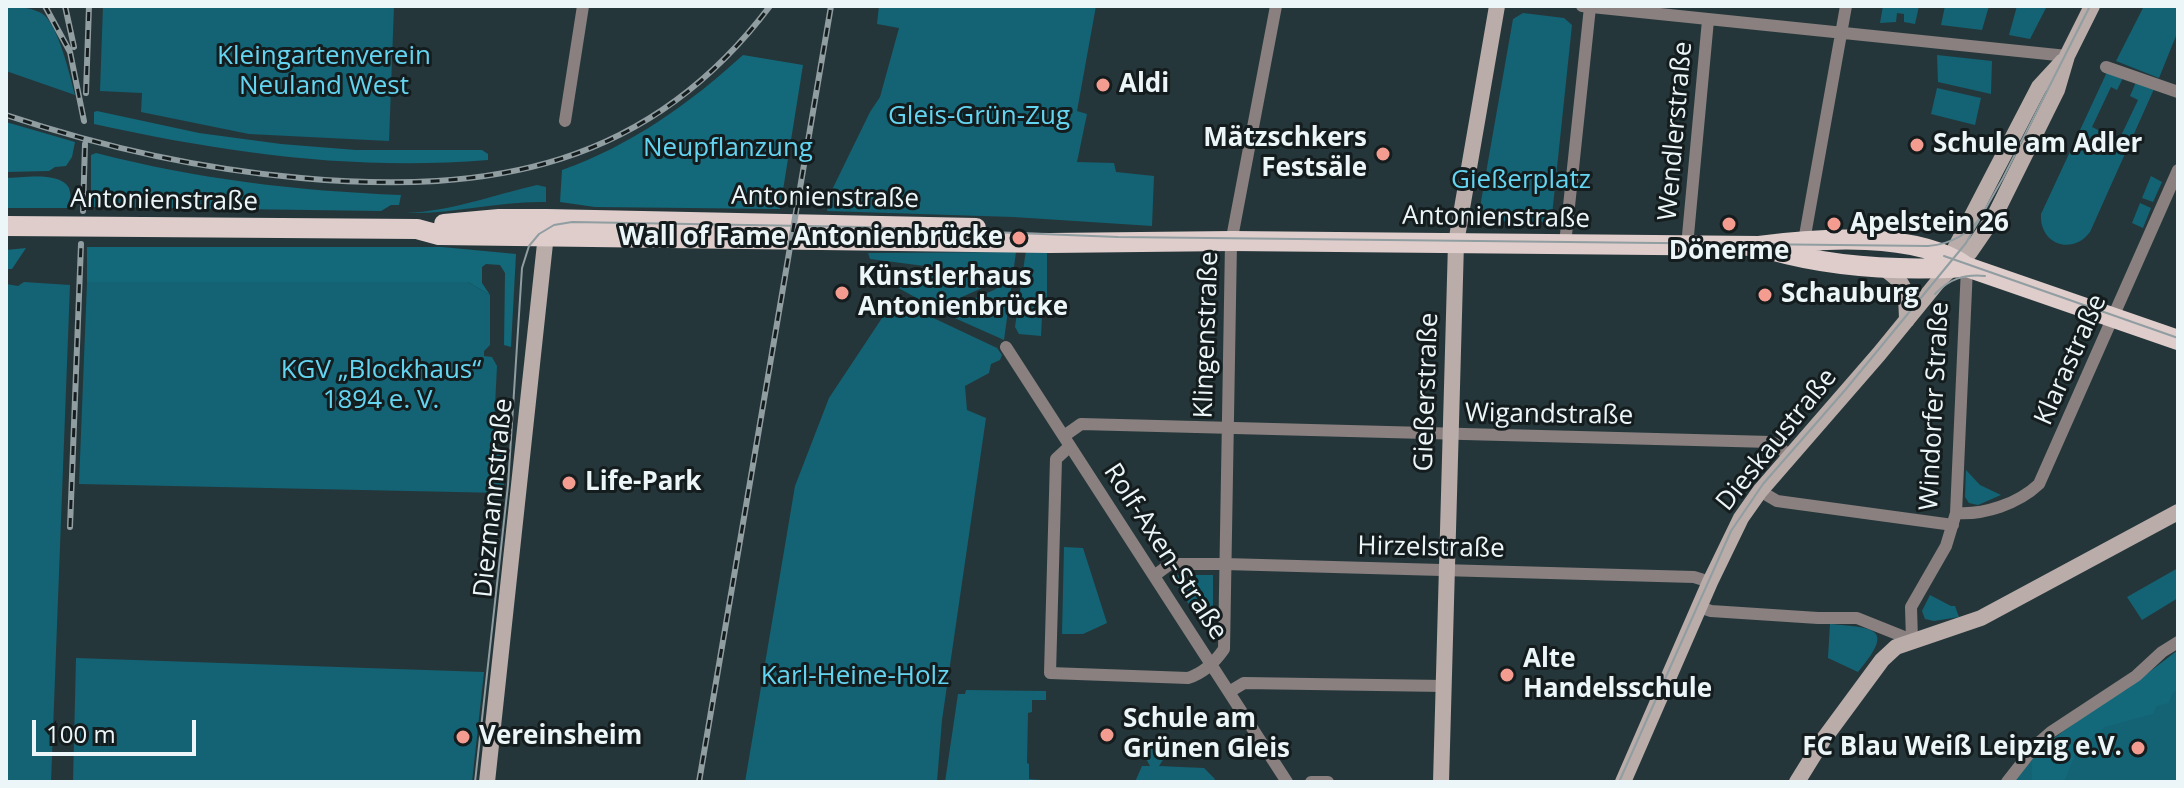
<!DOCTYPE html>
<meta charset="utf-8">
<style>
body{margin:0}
#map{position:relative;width:2184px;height:788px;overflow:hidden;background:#25363a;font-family:"Open Sans",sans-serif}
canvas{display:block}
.frame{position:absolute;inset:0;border:8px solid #ecf6f9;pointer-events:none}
.scale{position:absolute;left:32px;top:720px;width:164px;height:36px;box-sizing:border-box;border:4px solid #ecf6f9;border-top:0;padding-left:10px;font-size:24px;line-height:28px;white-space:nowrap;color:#ecf6f9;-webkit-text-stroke:6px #141c1e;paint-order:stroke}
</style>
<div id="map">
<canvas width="2184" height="788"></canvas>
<div class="frame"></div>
<div class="scale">100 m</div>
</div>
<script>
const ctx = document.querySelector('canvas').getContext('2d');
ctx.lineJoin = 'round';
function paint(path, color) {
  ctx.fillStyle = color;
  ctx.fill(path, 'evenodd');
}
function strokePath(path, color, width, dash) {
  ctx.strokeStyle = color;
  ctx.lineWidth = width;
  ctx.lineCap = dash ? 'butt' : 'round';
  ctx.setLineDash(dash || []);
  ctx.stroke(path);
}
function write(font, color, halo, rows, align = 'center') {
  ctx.font = font + ' "Open Sans",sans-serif';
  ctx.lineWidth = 6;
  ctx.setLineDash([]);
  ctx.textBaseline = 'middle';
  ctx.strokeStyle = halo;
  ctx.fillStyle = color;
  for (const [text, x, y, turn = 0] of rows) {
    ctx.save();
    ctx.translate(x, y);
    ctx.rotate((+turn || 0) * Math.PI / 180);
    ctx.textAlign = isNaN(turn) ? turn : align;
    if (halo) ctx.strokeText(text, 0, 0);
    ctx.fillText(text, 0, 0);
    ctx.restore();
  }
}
paint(new Path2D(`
 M6,6C17,6 35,8 44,15C59,28 70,76 75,95L6,71Z
 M103,6H394L389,141L249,134L141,112L142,93L100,91Z
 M879,6H1096L1077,111L1087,114L1077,162L1114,163L1116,172L1154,176L1152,226L1013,217L827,211L829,196L870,112L880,97L899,28L877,24Z
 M1883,6H1919L1915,24L1904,22V14L1897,13L1896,22L1880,23Z
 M1945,6H1989L1982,30L1941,25Z
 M2017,6H2047L2030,39L2009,35Z
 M2144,6H2178V31L2159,78L2116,61Z
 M1523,13L1564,18L1572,25L1552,215L1547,222L1487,221L1479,213L1513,19Z
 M1937,55L1992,61L1991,94L1938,82Z
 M2107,72L2123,78L2117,90L2111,87L2092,127L2119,140L2138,100L2130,96L2136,82L2154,89L2090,232C2072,256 2039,244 2041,214Z
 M1937,88L1981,98L1975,125L1931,114Z
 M2151,176L2162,182L2153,202L2142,198Z
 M537,185L546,187V202C499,201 454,214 406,213C452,211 493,195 537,185Z
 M2140,203L2151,208L2143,228L2132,223Z
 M1026,250L1047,251V314L1042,316L1041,336L1019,334L1015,327Z
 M1016,252L1004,340L950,316L956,307L996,289L999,284L995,275L870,259L868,253Z
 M873,266L904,272L991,280L993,283L953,301L944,313L891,284L871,269Z
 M24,282L70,285L51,782H6V284L18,286Z
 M87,282H468L490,295V345L484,351V356L492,357L497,366L493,446C511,457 505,475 503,493L79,484Z
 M891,298L997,348L1002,355L1000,360L991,364L989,373L965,386L967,410L986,418L942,720L937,782H745L795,486L829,398L888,309Z
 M1966,470L1980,485L2001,495L1978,505L1969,503L1965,497Z
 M1064,547L1083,548L1107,623L1083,634H1062Z
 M2178,568V598L2142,620L2127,597Z
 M1176,575H1213V630H1206L1173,580Z
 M1930,595L1951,606H1955L1959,617L1934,621L1925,619L1922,611Z
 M1830,624C1876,628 1895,628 1858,672L1828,658Z
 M76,658L484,672L472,782H73Z
 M2178,683V782H2014L2042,747L2101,704Z
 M966,690L1046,691V700H1032V712L1028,713L1027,763L1029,764V779L1042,780V782H945L958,694H965Z
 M1152,745C1160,745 1165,750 1164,758L1159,766L1204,768L1215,779L1213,782H1135L1142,766H1150L1144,755L1146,749Z`), '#136374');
paint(new Path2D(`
 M743,55L803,65L780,209L595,207L560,202L562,170C632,145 689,104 743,55Z
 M97,111L199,133L281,144L356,150H482L488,154V160C353,171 226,153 94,124V112Z
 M6,122L75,142L72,157L66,166L55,167L49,171L6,172Z
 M96,153C197,179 297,191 401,195L399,205H391L381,211L91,207V155Z
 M6,178C22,178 60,171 69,188C71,194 71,202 71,208H6Z
 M87,247H442L516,254L511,347L504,345L505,273L500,265L486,264L482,267V283L490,295L468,282H87Z
 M26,248L12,269H6V250Z
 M2178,650V689L2172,694L2169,703L2157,706L2153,714L2105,727L2076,753L2064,782H2032V759L2042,747L2101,704L2127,689Z`), '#13687a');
strokePath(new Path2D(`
 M1582,6L2067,56
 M2106,67L2178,92
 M565,121L583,6
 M1804,241L1846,6
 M1565,244L1590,7
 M1687,246L1708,20
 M1006,347L1287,782
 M1064,436L1081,424L1771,442L1776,444L1790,457
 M1070,446L1056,459L1050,673L1188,678C1204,673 1215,662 1224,649L1231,243L1276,6
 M1760,491L1777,501L1953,525
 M1956,513C1984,515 2018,504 2039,484L2178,170
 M1154,576L1170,564H1225L1694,577L1710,582
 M1699,607L1711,611L1818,618H1857L1912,640L1911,607L1946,546L1956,513L1967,267
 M1229,692L1244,683L1444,686
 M1311,782H1328
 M2007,782L2036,745L2051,732L2136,676L2162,652L2178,642`), '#89807f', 12);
strokePath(new Path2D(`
 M1946,266L2039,87L2063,61
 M1883,268C1908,284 1906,292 1907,320
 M487,782L547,225
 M1441,782L1456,243L1497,6
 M1623,782L1710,582L1741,518L1760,491L1879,354L1941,278L1970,252L1979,239L1994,217L2057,90L2067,56L2092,6
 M1797,782L1823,740L1882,660L1896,647L1981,618L2178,512`), '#b9aca9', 16);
strokePath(new Path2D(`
 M444,224L499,219H547L976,228
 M6,226L417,229L439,235L1050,243L1232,241L1759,246C1818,238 1917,231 1967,267L2178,340
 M1771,250C1835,268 1901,271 1967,267`), '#dfcdcb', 20);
strokePath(new Path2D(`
 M1944,256L2178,338
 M1935,294C1949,279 1964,274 1985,276
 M475,782L508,485L522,268L529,246L539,234L554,225L572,222L864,227L1118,237L1928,246C1952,244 1969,234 1983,214
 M1619,782L1731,531L1763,484L1846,389L1966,243L2003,178L2090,6`), '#909da1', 2);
const rail = new Path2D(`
 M45,6L70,52L84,121
 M65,6L74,47
 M86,93L89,6
 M6,115C102,147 200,169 301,178C490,195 649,167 770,6
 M83,211L85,144
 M70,527L81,244
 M699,782L831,6`);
strokePath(rail, '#909da1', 6);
strokePath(rail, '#141c1e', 3, [9]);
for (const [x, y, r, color] of [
 [1103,85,8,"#f59c90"],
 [1917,145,8,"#f59c90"],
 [1383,154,8,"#f59c90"],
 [1729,224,8,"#f59c90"],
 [1834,224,8,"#f59c90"],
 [1019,238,8,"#f59c90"],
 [842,293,8,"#f59c90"],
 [1765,295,8,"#f59c90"],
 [569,483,8,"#f59c90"],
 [1507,675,8,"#f59c90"],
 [1107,735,8,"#f59c90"],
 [463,737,8,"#f59c90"],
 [2138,748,8,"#f59c90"]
]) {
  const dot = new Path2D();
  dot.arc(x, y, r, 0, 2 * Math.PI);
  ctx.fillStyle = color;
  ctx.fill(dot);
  strokePath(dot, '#141c1e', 3);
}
write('26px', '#64d5f1', '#141c1e', [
 ["Kleingartenverein",324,57],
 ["Neuland West",324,87],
 ["Gleis-Grün-Zug",979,117],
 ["Neupflanzung",728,149],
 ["Gießerplatz",1521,181],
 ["KGV „Blockhaus“",381,371],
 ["1894 e. V.",381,401],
 ["Karl-Heine-Holz",855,677]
]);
write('bold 26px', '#ecf6f9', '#141c1e', [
 ["Aldi",1119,85],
 ["Mätzschkers",1367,139,"right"],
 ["Festsäle",1367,169,"right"],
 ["Schule am Adler",1933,145],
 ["Apelstein 26",1850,224],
 ["Wall of Fame Antonienbrücke",1003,238,"right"],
 ["Dönerme",1729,252,"center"],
 ["Künstlerhaus",858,278],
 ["Antonienbrücke",858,308],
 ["Schauburg",1781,295],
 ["Life-Park",585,483],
 ["Alte",1523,660],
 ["Handelsschule",1523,690],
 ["Schule am",1123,720],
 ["Grünen Gleis",1123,750],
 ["Vereinsheim",479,737],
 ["FC Blau Weiß Leipzig e.V.",2122,748,"right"]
], 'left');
write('26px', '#ecf6f9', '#141c1e', [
 ["Wendlerstraße",1676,131,-85],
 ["Antonienstraße",825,198,1],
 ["Antonienstraße",164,201,1],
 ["Antonienstraße",1496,218,1],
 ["Klingenstraße",1207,335,-88],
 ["Klarastraße",2071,360,-66],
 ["Gießerstraße",1427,392,-88],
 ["Windorfer Straße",1935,406,-87],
 ["Wigandstraße",1549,415,1],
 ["Dieskaustraße",1777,440,-51],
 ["Diezmannstraße",494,498,-84],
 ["Hirzelstraße",1431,548,1],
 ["Rolf-Axen-Straße",1165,552,57]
]);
</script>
